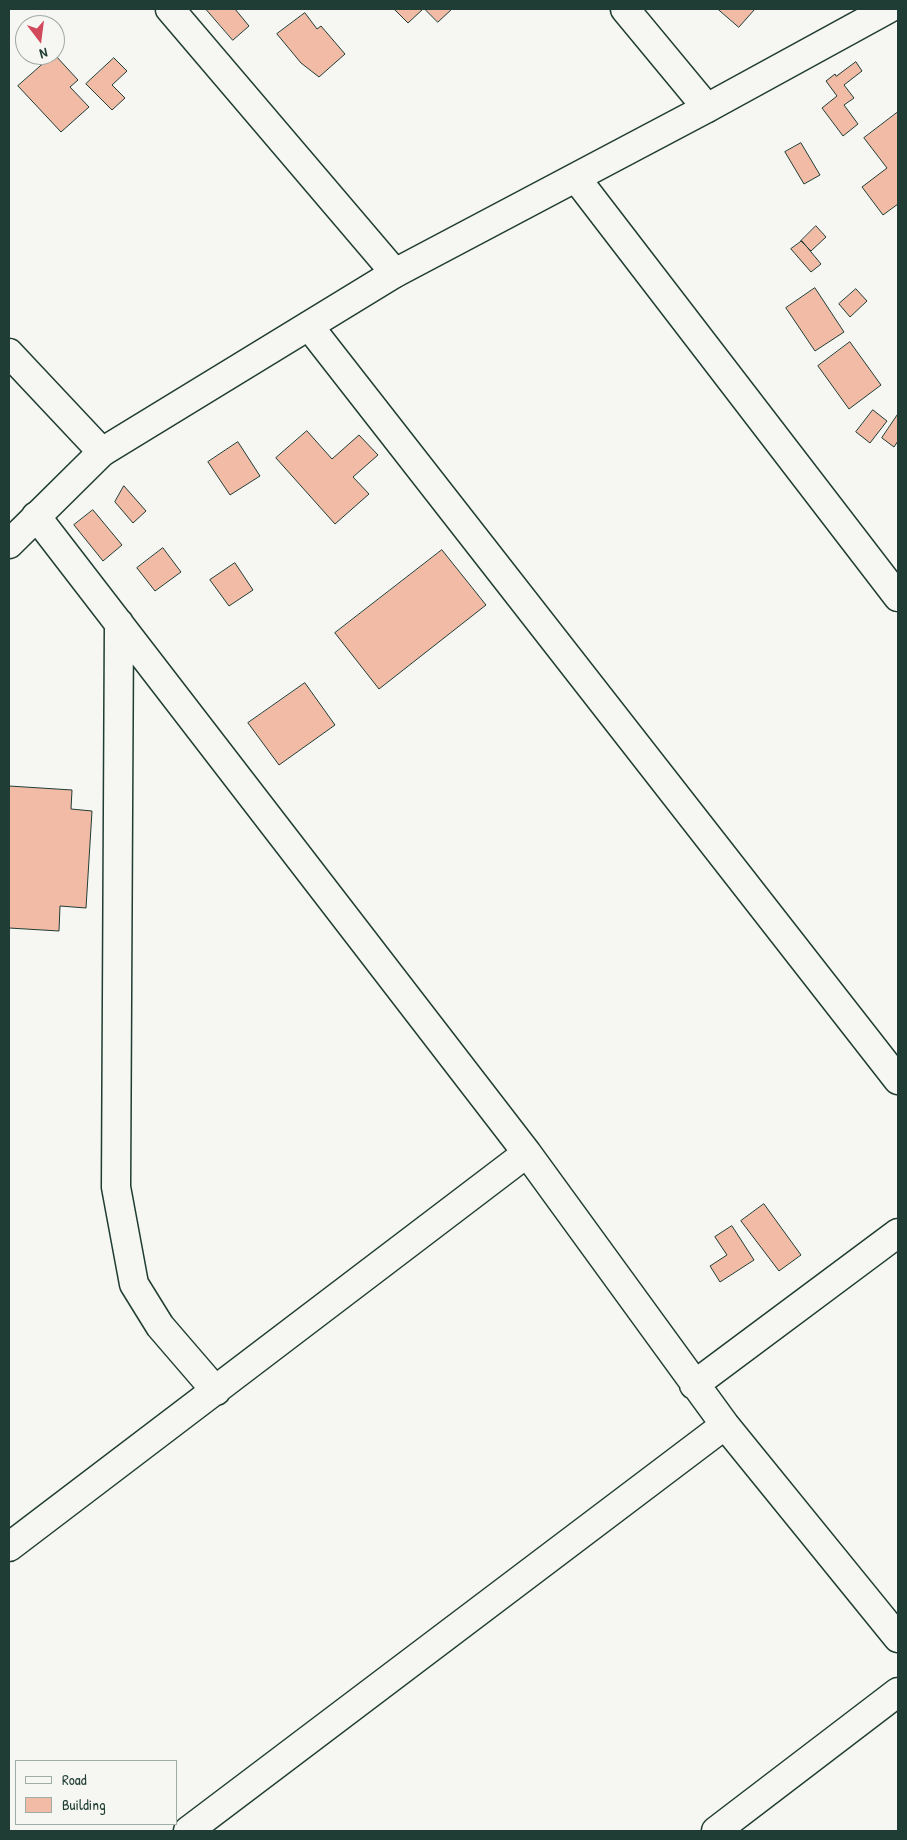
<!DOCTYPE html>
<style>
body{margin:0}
#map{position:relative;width:907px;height:1840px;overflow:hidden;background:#f6f6f2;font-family:"Patrick Hand",sans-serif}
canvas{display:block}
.frame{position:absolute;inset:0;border:10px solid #1f3d34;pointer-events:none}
.legend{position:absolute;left:15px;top:1760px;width:162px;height:65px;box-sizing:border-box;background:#f6f6f2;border:1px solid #a0aca6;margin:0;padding:6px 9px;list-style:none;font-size:15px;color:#1f3d34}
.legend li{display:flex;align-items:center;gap:10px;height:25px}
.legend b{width:25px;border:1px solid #a0aca6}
.north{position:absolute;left:15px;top:15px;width:50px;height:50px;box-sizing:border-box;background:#f6f6f2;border:1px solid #a0aca6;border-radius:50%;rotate:165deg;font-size:14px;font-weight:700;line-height:20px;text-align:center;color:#1f3d34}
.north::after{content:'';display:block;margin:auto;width:18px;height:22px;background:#d1495b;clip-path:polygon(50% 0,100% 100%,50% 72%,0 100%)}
</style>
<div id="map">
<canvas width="907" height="1840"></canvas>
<div class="frame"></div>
<ul class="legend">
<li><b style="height:6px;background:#f6f6f2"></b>Road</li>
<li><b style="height:14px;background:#f2bba6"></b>Building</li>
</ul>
<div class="north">N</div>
</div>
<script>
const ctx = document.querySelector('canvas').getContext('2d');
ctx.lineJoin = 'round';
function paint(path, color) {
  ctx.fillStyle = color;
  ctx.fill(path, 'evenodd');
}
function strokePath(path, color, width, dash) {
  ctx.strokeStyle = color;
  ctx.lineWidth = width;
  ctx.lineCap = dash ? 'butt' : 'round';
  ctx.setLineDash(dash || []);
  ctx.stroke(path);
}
const building = new Path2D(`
 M206,9H235L249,26L233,40Z
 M396,9H423L408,23L395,10Z
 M425,9H452L438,22Z
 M718,9H755L739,27Z
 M305,13L317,29L321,26L345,54L319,77L301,63L277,34Z
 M53,55H55L78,80L70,87L89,107L61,132L18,86Z
 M114,58L127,71L112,85L125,98L112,110L86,84Z
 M856,62L862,71L844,85L854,98L844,105L858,124L843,136L822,108L837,96L826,81L835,74L836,76Z
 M898,112V204L883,215L862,187L887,168L864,138Z
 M801,143L820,175L804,184L785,152Z
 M816,226L826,237L811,251L801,241Z
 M802,241L821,264L811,272L791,249Z
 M815,288L844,332L815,351L786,308Z
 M856,289L867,301L850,317L839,304Z
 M850,342L881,385L849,409L818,366Z
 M873,410L887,421L870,443L856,432Z
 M898,414V441L894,447L882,438Z
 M307,431L332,459L359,435L378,455L353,477L369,494L335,524L276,458Z
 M238,442L260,476L230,495L208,462Z
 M124,486L146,511L133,523L115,502Z
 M93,510L122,545L103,561L74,525Z
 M163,548L181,572L155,591L137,568Z
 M442,550L486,605L379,689L335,633Z
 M235,563L253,590L229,606L210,580Z
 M305,683L335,725L279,765L248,723Z
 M9,786L72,790L71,809L92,811L86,908L60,906L59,931L9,928Z
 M764,1204L801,1255L779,1271L741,1221Z
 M732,1226L754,1260L720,1282L710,1266L727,1255L715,1237Z`);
paint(building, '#f2bba6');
strokePath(building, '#1f3d34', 1);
const street = new Path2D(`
 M170,9L395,273
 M625,9L707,108
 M576,178L898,597
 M309,326L898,1080
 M9,353L102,452
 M36,516L527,1153L725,1425L898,1638
 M119,623L116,1187L134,1284L160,1326L216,1391
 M694,1385L898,1233
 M9,1547L527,1153
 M188,1831L725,1425
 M716,1831L898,1692`);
const secondary = new Path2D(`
 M9,544L102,452L395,273L707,108L888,9`);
strokePath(street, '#1f3d34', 31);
strokePath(secondary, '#1f3d34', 31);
strokePath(street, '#f6f6f2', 28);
strokePath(secondary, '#f6f6f2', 28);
</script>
